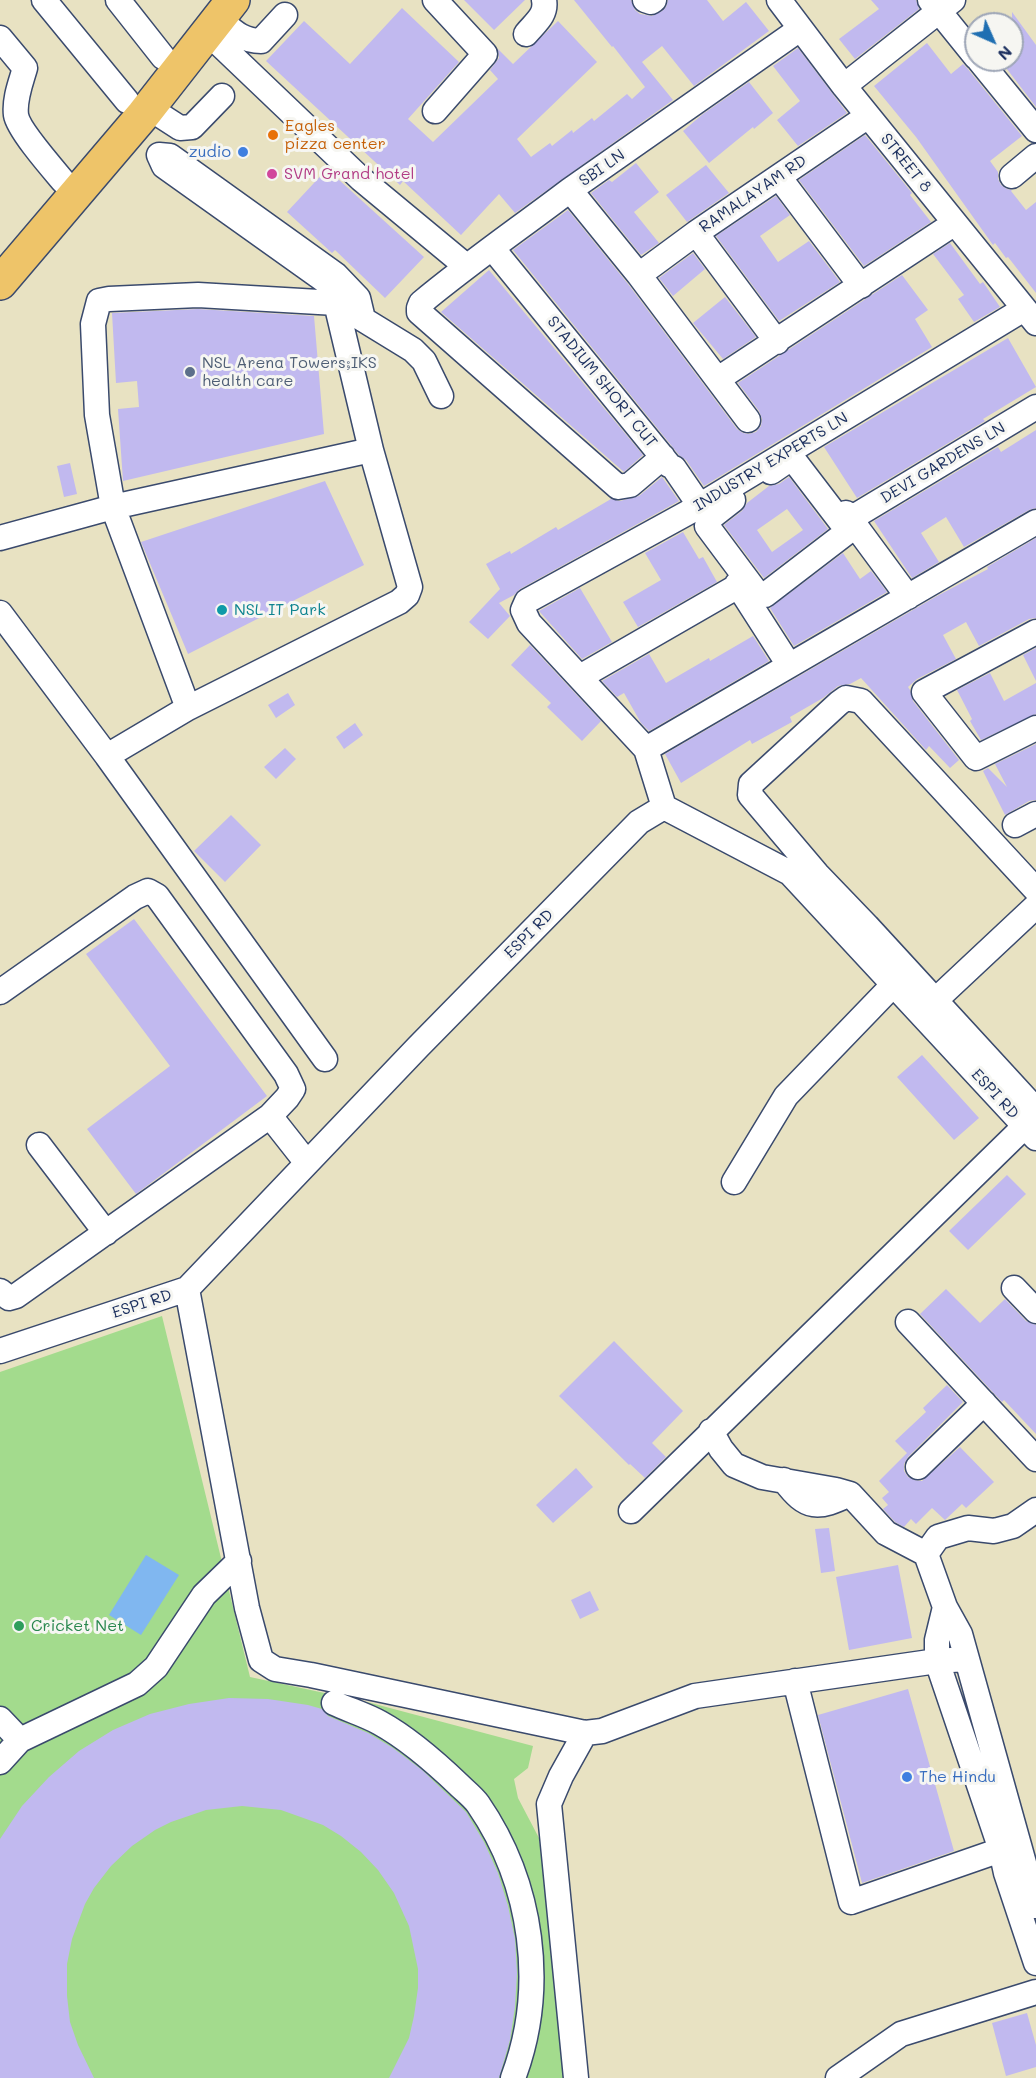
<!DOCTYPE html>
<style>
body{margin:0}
#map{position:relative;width:1036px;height:2078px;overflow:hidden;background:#e8e2c2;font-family:Mali,sans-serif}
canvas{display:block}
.north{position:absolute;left:964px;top:12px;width:60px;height:60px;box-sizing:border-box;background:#f6f6f2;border:2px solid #9ea6b7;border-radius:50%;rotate:135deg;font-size:16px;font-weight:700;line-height:24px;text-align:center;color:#1b2f5e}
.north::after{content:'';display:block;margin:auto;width:21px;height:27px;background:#1f6fb2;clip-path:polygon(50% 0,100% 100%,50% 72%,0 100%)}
</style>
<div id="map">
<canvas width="1036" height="2078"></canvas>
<div class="north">N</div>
</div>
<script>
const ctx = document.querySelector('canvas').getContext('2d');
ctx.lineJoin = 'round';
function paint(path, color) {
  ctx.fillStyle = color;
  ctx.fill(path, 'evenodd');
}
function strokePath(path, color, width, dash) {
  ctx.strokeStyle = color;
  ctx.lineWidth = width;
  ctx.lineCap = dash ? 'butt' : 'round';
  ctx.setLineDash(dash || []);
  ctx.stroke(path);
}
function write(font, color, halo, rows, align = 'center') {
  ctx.font = font + ' Mali,sans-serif';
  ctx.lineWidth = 6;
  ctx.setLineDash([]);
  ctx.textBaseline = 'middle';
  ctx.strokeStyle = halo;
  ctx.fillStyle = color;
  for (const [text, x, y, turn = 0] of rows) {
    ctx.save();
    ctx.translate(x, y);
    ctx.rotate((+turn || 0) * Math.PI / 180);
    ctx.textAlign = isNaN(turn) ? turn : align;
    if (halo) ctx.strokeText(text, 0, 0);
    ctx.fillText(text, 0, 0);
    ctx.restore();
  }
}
paint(new Path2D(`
 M162,1316L250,1677L371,1703L533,1746L528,1768L514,1779L518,1798L539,1838L555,1961L567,2078H0V1372Z`), '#a3db8d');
paint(new Path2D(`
 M146,1555L179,1575L141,1635L109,1615Z`), '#80b7f0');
paint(new Path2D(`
 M464,0H525L494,30Z
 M574,0H631L635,10L640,14L652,16L662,11L666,7L668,0H707L723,21L746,2L769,31L694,86L662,46L642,62L673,100L515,213L499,194L461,235L403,181L400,185L266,61L304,21L350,64L402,8L459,62L408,119L433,142L498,79L490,70L499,58L498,49L513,64L558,21L597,62L517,139L531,157L550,143L552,146L572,130L573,133L592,118L594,121L627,94L632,99L645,87L613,46L612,47Z
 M871,0H916L919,9L855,59L839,39L879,9Z
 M1012,12L1036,45V107L1000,60H1012Z
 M927,43L951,74L963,64L967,68L1022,136L990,161L998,172V179L1001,185L1007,189L1012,190L1011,191L1026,210L1036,202V293L1008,257L1006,258L995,243L993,245L916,137L874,86Z
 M798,48L847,113L798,146L777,120L800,101L773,66Z
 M749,82L773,113L754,129L753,127L709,163L683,131L703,114Z
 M865,135L912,193L910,195L931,222L864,266L799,180Z
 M636,163L659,192L634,212L659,243L641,255L591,193L609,180L612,182Z
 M706,165L729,193L687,222L666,195Z
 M327,169L424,257L385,298L335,250L332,253L287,212Z
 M776,196L790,215L760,236L778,262L809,241L840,282L779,321L716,236Z
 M568,210L628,284L737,429L743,433L749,434L756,432L761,426L762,419L759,411L738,383L902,275L928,310L915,319L932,347L704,486L686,460L679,455L513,250Z
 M950,243L980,284L983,282L1000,307L974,322L958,299L964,295L933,254Z
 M693,253L705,269L673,296L659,278Z
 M489,270L643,455L624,472L441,312Z
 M725,297L756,337L723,359L693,323Z
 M198,309L314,316L324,434L123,481L118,409L139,407L137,381L116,383L112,313Z
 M1008,338L1036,387L983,419L985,421L857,498L824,447Z
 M1036,430V508L1029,510L964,547L946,517L921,533L939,562L912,578L874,521L998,447L1001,452Z
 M70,463L77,494L64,497L57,466Z
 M662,477L679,501L520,589L514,595L499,603L510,616L488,639L469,622L500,589L486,564L510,551L511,554L556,527L558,530L611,499L620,501L639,496Z
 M789,477L828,529L764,578L724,525L742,511L747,503L769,486L779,484ZM787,509L803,530L772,552L757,530Z
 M325,481L364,565L188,654L141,542Z
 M683,532L699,559L703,557L717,582L638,627L623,602L661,580L645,553Z
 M1036,538V618L1029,619L979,646L966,622L943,635L956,659L917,679L908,687L910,690L913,701L959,760L950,768L929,746L926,750L861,678L850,684L838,686L823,698L790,717L792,722L752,744L750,740L681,783L665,754L937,596L988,569L987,567Z
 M843,553L860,579L871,571L887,592L794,646L770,608Z
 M580,588L612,642L582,659L539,611Z
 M753,636L769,661L649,731L641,723L624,693L617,697L602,681L649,654L666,683L709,658L710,661Z
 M530,645L601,721L582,741L547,707L551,703L511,665Z
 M1036,648V681L1023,655Z
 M990,673L1004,701L1036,683V714L981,740L970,721L972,719L957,690Z
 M288,693L295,705L276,718L268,705Z
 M355,723L363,735L344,749L336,737Z
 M1036,744V800L1029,801L1005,815L983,771L988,768L1007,787L995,764Z
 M285,748L296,759L276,779L264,767Z
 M231,815L261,845L225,882L194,851Z
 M134,919L267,1096L136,1194L87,1129L170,1066L86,954Z
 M922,1055L979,1118L954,1140L897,1077Z
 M1007,1175L1026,1194L968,1250L949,1231Z
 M946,1289L980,1323L1005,1299L1026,1321L1036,1325V1434L1004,1400L1002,1402L920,1314Z
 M614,1341L683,1411L652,1443L666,1457L645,1478L630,1464L629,1465L559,1396Z
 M947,1385L963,1402L908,1457L904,1464V1471L908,1477L914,1480L922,1481L960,1447L994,1482L966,1508L962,1504L945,1520L932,1508L916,1524L911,1519L904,1527L895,1522L883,1509L888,1505L882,1498L889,1492L879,1481L907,1453L895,1441L926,1412L923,1408Z
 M576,1468L593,1487L553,1523L536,1505Z
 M829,1528L835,1571L821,1573L815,1529Z
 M898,1565L912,1638L849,1650L836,1577Z
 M590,1591L599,1610L580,1619L571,1600Z
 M908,1689L954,1851L862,1883L818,1715Z
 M229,1698L268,1699L308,1705L322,1709L328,1716L368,1733L393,1748L422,1770L466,1812L484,1842L498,1873L508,1906L515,1939L517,1973L515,2007L510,2040L499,2078H389L409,2038L414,2016L418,1988V1969L409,1926L394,1893L378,1870L361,1852L341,1836L323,1825L281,1810L242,1806L206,1810L171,1822L155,1830L132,1846L111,1866L94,1888L85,1904L72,1939L67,1964V1996L70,2022L78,2045L94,2078H0V1839L22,1806L49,1777L79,1751L113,1730L150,1714L189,1704Z
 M1027,2013L1036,2045V2067L1006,2076L992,2023Z`), '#c1b9ef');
const minor = new Path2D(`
 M44,0L127,101
 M118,0L163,57
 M435,0L485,54L435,111
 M645,0L651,2L654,0
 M779,0L844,86L1036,323
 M930,0L976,57
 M219,19C233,31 242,41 261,41L285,15
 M208,33L361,179L466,266
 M526,34C535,23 547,15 544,0
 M0,38L25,68C21,82 14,99 16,115C18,129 52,168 63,181
 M979,60L1036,130
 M844,86L953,0
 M149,108L180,128L192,127L222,96
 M1012,176L1036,156
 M779,177L861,286
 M570,190C520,228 469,263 421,303L419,308V312L618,487L630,485L663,457
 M696,233L777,342
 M493,249L669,465
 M639,275L696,233L868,116
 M346,309L343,297L338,290L164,166L159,155L170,156L336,275L358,298L363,319
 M351,312L413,350L424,361L441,396
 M718,379L955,223
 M748,420L639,275L570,190L800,29
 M674,468L700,506
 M771,472L787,461L796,463L848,531
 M733,500L710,518L707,526L757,593L765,595L855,526
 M846,513L908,597
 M850,519L1036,407
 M0,538L113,507L371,450L410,587L407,595L399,602L188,708L107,756L0,613
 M737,584L789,665
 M1036,632L924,692L976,758L1036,728
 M580,677L738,586
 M188,708L113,507L97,415L93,324L99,301L109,299L198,295L336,303L371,450
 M646,749L1036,522
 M107,756L325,1059
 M664,807L646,749L529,623L523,610L527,601L689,512L1024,309
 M1015,825L1036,814
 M1036,890L861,701L846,698L839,703L751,784L750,795L817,874L867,926L1036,1110
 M0,992L135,897L148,891L157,896L286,1074L293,1089L287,1098L270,1116L16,1296L9,1298L0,1291
 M925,1010L1036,906
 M270,1116L307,1163
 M39,1145L106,1233
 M734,1182L786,1096L894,984
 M1014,1288L1036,1311
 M187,1289L247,1608L261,1660L275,1669L311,1675L585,1733L602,1731L695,1696L937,1661L966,1659
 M908,1322L1036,1459
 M0,1351L187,1289L418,1047L639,822L664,807L790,873L1036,1138
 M711,1431L721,1449L734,1465L762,1477L836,1490L850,1494L886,1533L926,1554
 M918,1467L984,1403
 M784,1480C807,1511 818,1509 850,1494
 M631,1511L1025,1126
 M926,1554L945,1607L960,1634L1036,1906
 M926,1554L938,1537L968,1528L994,1531L1013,1526L1036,1510
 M945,1607L937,1640V1661L1001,1850L1006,1873L1036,1963
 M795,1681L851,1902L1018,1844
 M334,1703C349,1710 366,1715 380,1723C409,1739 435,1762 459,1785C465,1791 473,1797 478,1804C533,1884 547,1988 513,2078
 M0,1719L20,1740
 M0,1762L20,1740L137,1684L156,1667L204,1595L239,1561
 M576,2078L549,1804L561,1776L585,1733
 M838,2078L901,2034L1036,1992`);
const highway = new Path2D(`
 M0,283L143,115L233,0`);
strokePath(minor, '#3a4a6d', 27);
strokePath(highway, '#3a4a6d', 36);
strokePath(minor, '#fff', 24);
strokePath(highway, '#eec469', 33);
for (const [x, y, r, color] of [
 [273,135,6,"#e8710a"],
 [243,152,6,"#3f7fe0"],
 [272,174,6,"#d1479c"],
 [190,372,6,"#5c6f8a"],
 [222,610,6,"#0f9aa8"],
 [19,1626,6,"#2e9e5b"],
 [907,1777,6,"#3f7fe0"]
]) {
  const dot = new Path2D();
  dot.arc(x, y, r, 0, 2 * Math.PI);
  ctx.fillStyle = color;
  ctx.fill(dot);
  strokePath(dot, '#f6f6f2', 2);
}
write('16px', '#c56008', '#f6f6f2', [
 ["Eagles",285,126],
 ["pizza center",285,144]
], 'left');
write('16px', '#366cbe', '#f6f6f2', [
 ["zudio",231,152],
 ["The Hindu",919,1777,"left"]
], 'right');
write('16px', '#1b2f5e', '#f6f6f2', [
 ["STREET 8",906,163,51],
 ["SBI LN",602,168,-35],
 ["RAMALAYAM RD",753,194,-34],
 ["STADIUM SHORT CUT",602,382,51],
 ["INDUSTRY EXPERTS LN",771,462,-31],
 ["DEVI GARDENS LN",943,463,-31],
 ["ESPI RD",529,934,-45],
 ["ESPI RD",995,1094,47],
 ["ESPI RD",142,1304,-18]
]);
write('16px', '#b23c85', '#f6f6f2', [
 ["SVM Grand hotel",284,174]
], 'left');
write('16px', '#4e5e75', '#f6f6f2', [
 ["NSL Arena Towers;IKS",202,363],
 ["health care",202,381]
], 'left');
write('16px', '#0d838f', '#f6f6f2', [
 ["NSL IT Park",234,610]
], 'left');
write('16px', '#27864d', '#f6f6f2', [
 ["Cricket Net",31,1626]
], 'left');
</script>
